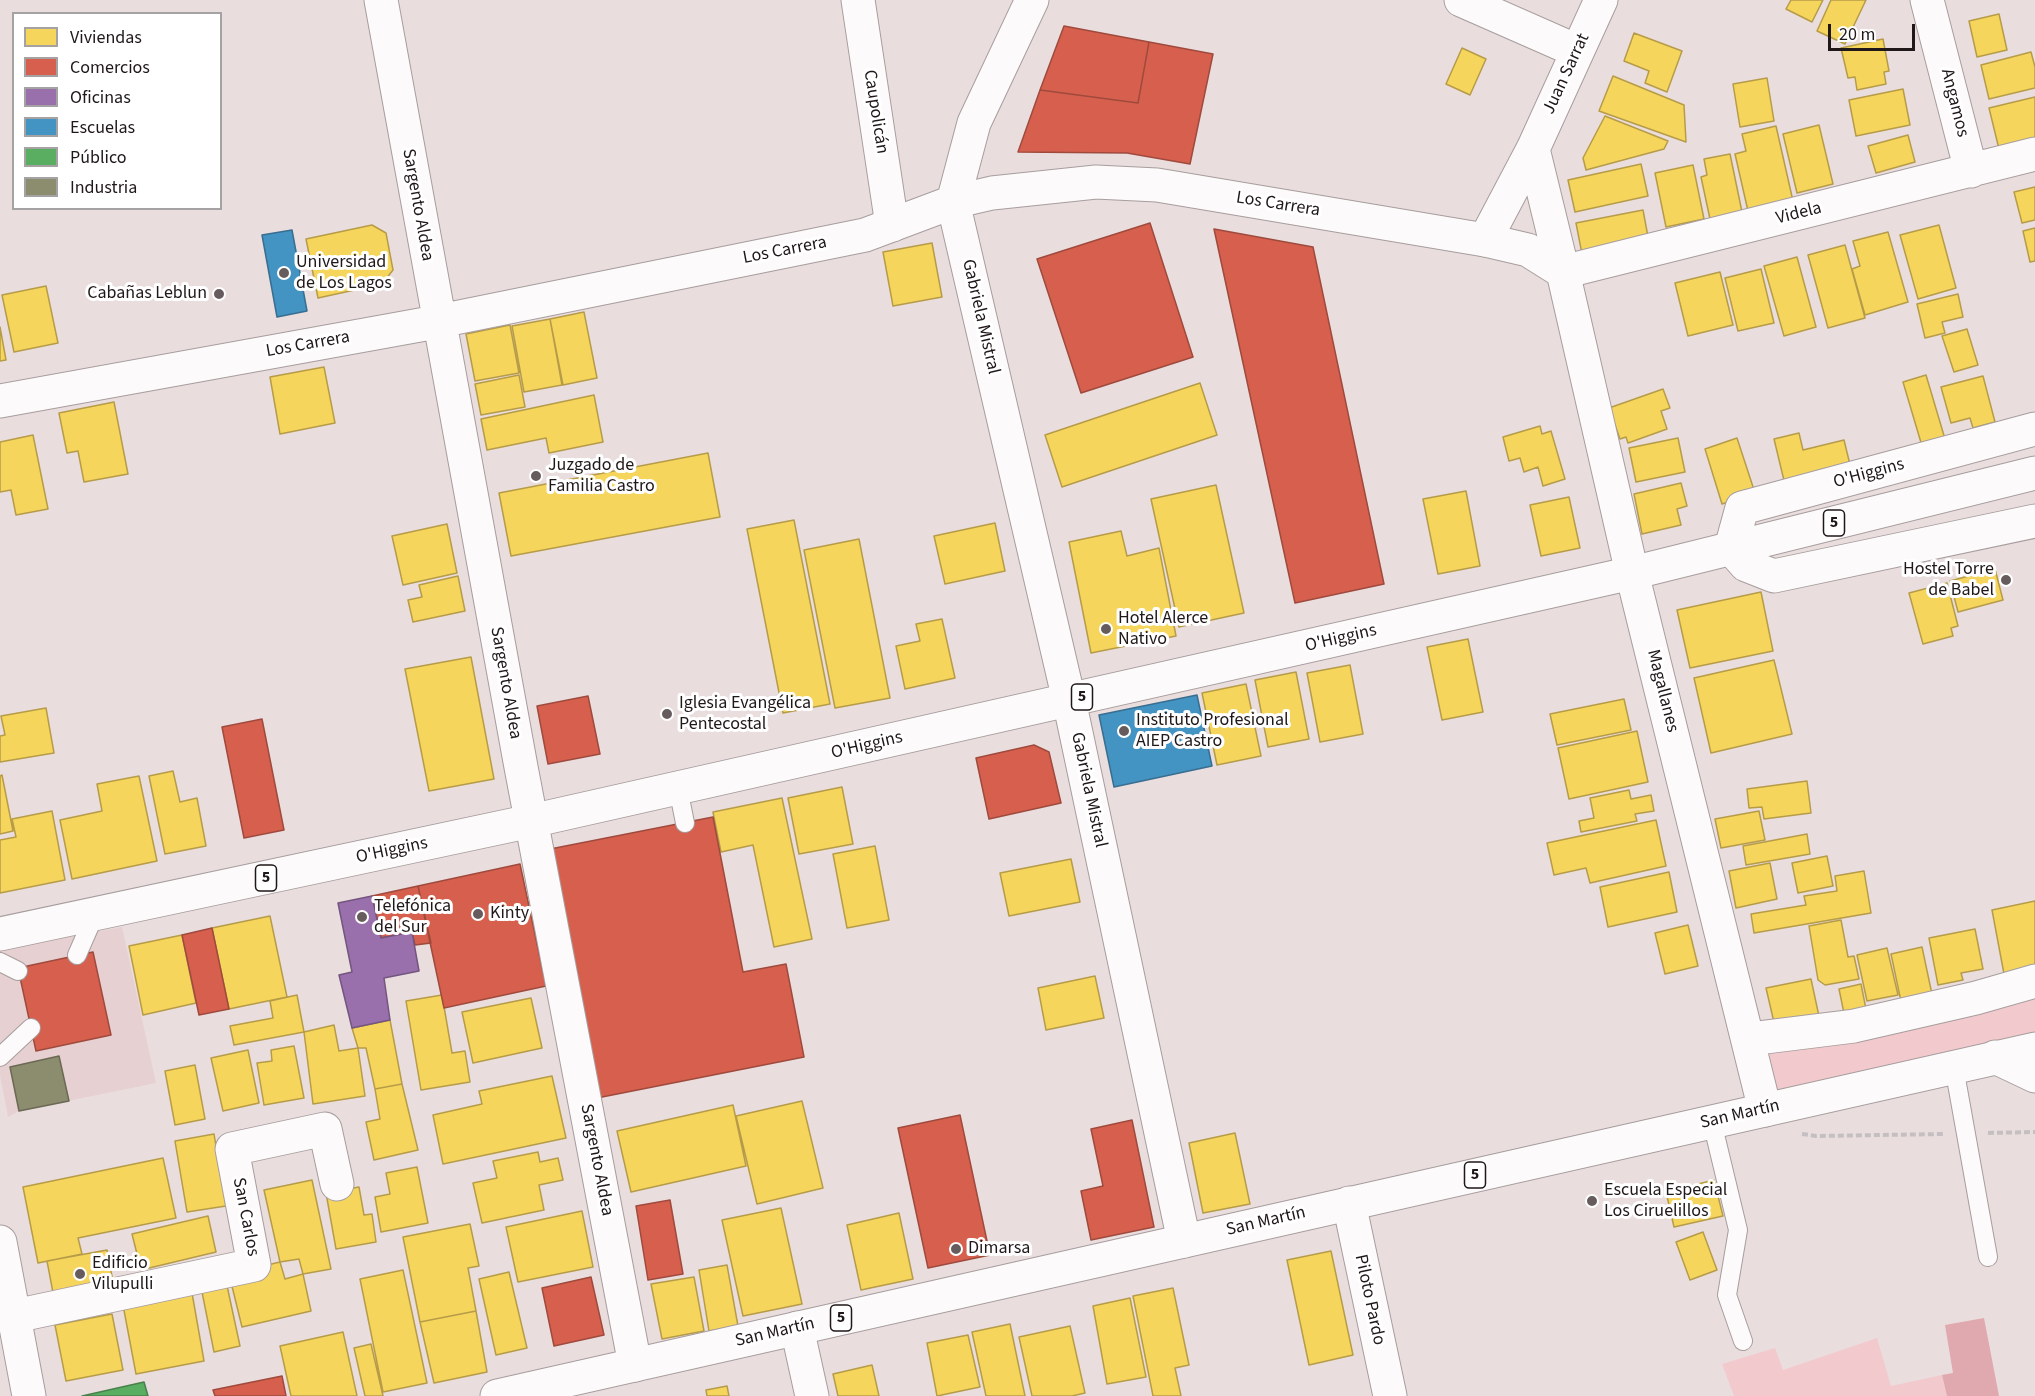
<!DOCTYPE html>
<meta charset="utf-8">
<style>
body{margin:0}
#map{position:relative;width:2035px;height:1396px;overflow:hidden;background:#eaddde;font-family:"Source Sans 3",sans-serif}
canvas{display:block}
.legend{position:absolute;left:12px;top:12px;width:210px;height:198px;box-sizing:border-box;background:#fff;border:2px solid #a5a2a3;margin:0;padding:8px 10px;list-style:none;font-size:18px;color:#1f1718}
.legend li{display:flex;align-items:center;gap:12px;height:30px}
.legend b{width:30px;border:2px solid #a5a2a3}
.scale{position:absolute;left:1828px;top:24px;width:87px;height:27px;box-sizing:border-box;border:3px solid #1f1718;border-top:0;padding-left:8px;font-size:18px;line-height:21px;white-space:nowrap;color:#1f1718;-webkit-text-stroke:4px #fff;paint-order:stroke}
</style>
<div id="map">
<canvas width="2035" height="1396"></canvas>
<ul class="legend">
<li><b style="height:16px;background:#f6d55c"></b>Viviendas</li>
<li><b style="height:16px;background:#d6604d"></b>Comercios</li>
<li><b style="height:16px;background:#9970ab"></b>Oficinas</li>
<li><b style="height:16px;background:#4393c3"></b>Escuelas</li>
<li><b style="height:16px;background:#5aae61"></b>Público</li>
<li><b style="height:16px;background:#8c8c6e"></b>Industria</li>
</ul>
<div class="scale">20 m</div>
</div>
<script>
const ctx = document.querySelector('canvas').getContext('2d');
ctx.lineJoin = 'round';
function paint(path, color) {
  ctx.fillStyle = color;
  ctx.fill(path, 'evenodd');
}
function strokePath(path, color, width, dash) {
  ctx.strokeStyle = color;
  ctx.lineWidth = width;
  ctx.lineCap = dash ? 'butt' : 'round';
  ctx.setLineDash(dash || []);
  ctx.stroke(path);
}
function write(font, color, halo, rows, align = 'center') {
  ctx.font = font + ' "Source Sans 3",sans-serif';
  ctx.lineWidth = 6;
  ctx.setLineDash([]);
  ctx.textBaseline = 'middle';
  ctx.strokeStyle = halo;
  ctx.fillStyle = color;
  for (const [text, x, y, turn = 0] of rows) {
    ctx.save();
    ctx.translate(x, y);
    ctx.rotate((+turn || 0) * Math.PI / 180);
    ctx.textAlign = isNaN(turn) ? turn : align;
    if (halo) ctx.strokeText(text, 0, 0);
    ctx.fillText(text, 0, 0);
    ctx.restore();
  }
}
paint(new Path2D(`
 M122,927L156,1083L19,1111L8,1117L0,1075V949Z`), '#e7d0d2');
paint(new Path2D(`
 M2035,996V1035L1775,1093L1766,1051Z
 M1877,1338L1891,1386L1942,1375L1947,1396H1734L1722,1364L1775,1348L1783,1370Z`), '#f2cace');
paint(new Path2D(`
 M1984,1318L1999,1396H1947L1942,1375L1953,1373L1945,1325Z`), '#e0a8af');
const homes = new Path2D(`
 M1791,0H1823L1812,22L1786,9Z
 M1831,0H1866L1845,44L1817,31Z
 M1999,14L2007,50L1977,57L1969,21Z
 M1634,33L1682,51L1667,92L1645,83L1649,71L1624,61Z
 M1883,39L1889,71L1884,72L1886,84L1857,90L1855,77L1848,78L1841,48Z
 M1462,48L1486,59L1470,95L1446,84Z
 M2031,52L2035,67V88L1989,99L1981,65Z
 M1613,76L1684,105L1686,142L1599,111Z
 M1767,78L1774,121L1740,127L1733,84Z
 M1903,89L1910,125L1856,136L1849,100Z
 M2035,97V140L1999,149L1989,108Z
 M1605,116L1668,141L1664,149L1586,170L1583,158Z
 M1819,125L1833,184L1797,193L1783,134Z
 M1776,126L1793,201L1748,211L1735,154L1746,151L1742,134Z
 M1908,135L1915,162L1876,173L1868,146Z
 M1730,154L1742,212L1710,219L1701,177L1707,175L1704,159Z
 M1641,164L1648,196L1575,212L1568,180Z
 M1693,165L1704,219L1666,227L1655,173Z
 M2035,187V220L2022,223L2014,192Z
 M1643,210L1649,242L1582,254L1576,223Z
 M372,225L386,233L393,270L382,284L318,298L306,239Z
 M1939,225L1956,288L1918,299L1900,235Z
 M2035,228V261L2030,262L2023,231Z
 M1888,232L1908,302L1865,315L1852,269L1860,266L1853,241Z
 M932,243L942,297L893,306L883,252Z
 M1845,245L1865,318L1828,328L1808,255Z
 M1797,257L1816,327L1784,336L1764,266Z
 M1761,269L1774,323L1738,331L1725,278Z
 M1720,272L1733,325L1688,336L1675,283Z
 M46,286L58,343L14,352L2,295Z
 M1958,294L1963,317L1942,322L1945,333L1925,338L1917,304Z
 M584,312L597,378L563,385L550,319Z
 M550,319L562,385L524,392L512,326Z
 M510,325L519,373L475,381L466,334Z
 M0,327L6,360L0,361Z
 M1967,329L1978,365L1954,372L1942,336Z
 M324,367L335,423L280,434L270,377Z
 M519,375L525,407L481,415L475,384Z
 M1926,375L1945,439L1922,446L1903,382Z
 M1983,376L1995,422L1973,428L1970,418L1951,423L1941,387Z
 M1200,383L1217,435L1062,487L1045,435Z
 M1663,389L1670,408L1661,411L1667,429L1628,443L1626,437L1620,439L1609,408Z
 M594,395L603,442L549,453L546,438L487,450L481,419Z
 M114,402L128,474L84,482L78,451L67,453L59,413Z
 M1540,426L1542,434L1551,431L1565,479L1543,486L1538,467L1524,472L1520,458L1509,461L1503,437Z
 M1799,433L1803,450L1844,440L1853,477L1787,493L1774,439Z
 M33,435L48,509L16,515L11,490L0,492V442Z
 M1678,438L1685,472L1636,482L1629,448Z
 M1737,438L1755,493L1722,504L1705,449Z
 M708,453L720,517L511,556L499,493Z
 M1681,483L1687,506L1677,509L1681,525L1642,534L1634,494Z
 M1216,485L1244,613L1179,627L1151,499Z
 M1466,491L1480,566L1438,574L1423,499Z
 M1569,497L1580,548L1541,556L1530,505Z
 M794,520L830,704L783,713L747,529Z
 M995,523L1005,571L945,584L934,536Z
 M447,524L457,573L403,585L392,536Z
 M1121,531L1127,556L1159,548L1176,636L1091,653L1069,542Z
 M859,539L890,698L835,708L804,550Z
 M1995,569L2003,600L1958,612L1950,581Z
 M458,576L465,611L413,622L408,600L422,597L419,585Z
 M1947,583L1958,626L1951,628L1953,636L1923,644L1909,593Z
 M1761,592L1773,651L1690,668L1677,610Z
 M942,619L955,678L905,689L896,646L920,641L916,624Z
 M1468,639L1483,712L1442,720L1427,647Z
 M471,657L494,779L429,791L405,669Z
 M1774,660L1792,734L1711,753L1694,678Z
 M1350,665L1363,734L1320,742L1307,673Z
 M1296,672L1309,739L1268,747L1255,680Z
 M1246,684L1261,756L1217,765L1202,693Z
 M1624,699L1631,730L1557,745L1550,714Z
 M46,708L54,753L0,762V736L5,735L1,716Z
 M1637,731L1648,782L1569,799L1558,748Z
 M173,771L180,802L197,798L206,846L165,854L149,776Z
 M2,775L13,831L0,834V776Z
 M139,776L157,861L72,879L60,820L102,811L97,784Z
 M1807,781L1811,813L1764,819L1762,807L1749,808L1747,789Z
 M842,787L853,844L799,854L788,798Z
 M1629,790L1631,799L1651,795L1654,811L1635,814L1637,821L1581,832L1579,821L1594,818L1590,798Z
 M782,798L812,939L774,947L753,845L721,852L713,812Z
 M52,811L65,880L0,893V840L16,837L12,819Z
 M1759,811L1765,840L1721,848L1715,819Z
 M1656,820L1666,866L1590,883L1586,868L1554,875L1547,843Z
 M1807,834L1810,854L1746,865L1743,846Z
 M875,846L889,920L847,928L833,854Z
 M1827,856L1833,886L1798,893L1792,863Z
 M1071,859L1080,902L1009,916L1000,873Z
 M1770,863L1777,899L1736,908L1729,871Z
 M1864,871L1871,913L1754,933L1751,914L1806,905L1804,896L1837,891L1835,876Z
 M1669,872L1677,912L1608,927L1600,887Z
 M2035,901V969L2004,974L1992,910Z
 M270,916L287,997L229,1009L212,928Z
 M1841,920L1848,957L1854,956L1859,979L1825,985L1818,980L1809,926Z
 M1688,925L1698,966L1665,974L1655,933Z
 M1975,929L1983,969L1961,973L1963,980L1938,985L1929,938Z
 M182,935L196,1003L143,1015L129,946Z
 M1922,947L1933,999L1902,1006L1891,954Z
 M1887,948L1898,995L1867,1001L1857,955Z
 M1095,976L1104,1018L1046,1030L1038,988Z
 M1811,979L1820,1021L1776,1031L1766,988Z
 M1861,984L1868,1019L1846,1023L1839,989Z
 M297,995L304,1032L234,1045L230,1026L273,1018L270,1001Z
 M442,995L452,1053L465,1051L470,1082L421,1090L406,1001Z
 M531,998L542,1048L473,1063L462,1012Z
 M390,1020L402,1084L375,1089L366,1048H358L352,1028Z
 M334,1025L339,1051L358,1048L365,1096L313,1104L304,1032Z
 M294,1046L304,1098L264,1105L257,1063L272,1061L271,1050Z
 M248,1050L259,1103L223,1111L211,1058Z
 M195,1065L205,1119L175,1125L165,1071Z
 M552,1076L566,1138L443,1164L433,1115L482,1104L479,1091Z
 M402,1084L418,1150L374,1160L366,1122L380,1119L375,1089Z
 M802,1101L823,1188L757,1204L736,1116Z
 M733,1105L746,1166L631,1192L617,1131Z
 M1235,1133L1250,1204L1203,1213L1189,1143Z
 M214,1134L226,1206L187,1212L175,1141Z
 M538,1152L540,1162L558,1158L563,1180L539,1185L544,1210L482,1223L473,1183L497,1178L493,1161Z
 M163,1158L176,1218L78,1238L82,1254L38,1263L23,1187Z
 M417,1167L428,1223L381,1232L375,1197L390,1194L386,1173Z
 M312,1180L331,1269L303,1274L299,1259L280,1262L264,1190Z
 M1714,1180L1723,1216L1674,1227L1666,1192Z
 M359,1187L364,1215L372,1214L376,1242L336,1249L326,1193Z
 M781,1208L802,1304L743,1316L722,1220Z
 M582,1211L593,1267L518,1282L506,1227Z
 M899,1213L913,1279L861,1290L847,1225Z
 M208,1216L216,1252L141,1270L132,1234Z
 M470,1224L479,1266L468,1268L476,1311L420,1322L403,1237Z
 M1703,1232L1717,1270L1690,1280L1676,1242Z
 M107,1250L114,1287L54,1298L47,1261Z
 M1331,1251L1353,1355L1309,1365L1287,1260Z
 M280,1262L285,1279L303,1274L311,1311L242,1327L229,1274Z
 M727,1265L738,1326L709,1331L699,1270Z
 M403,1270L427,1383L383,1392L360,1279Z
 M509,1272L527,1348L496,1355L479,1279Z
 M694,1277L704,1331L662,1339L651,1284Z
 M226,1281L240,1346L214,1352L201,1287Z
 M1173,1288L1189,1365L1175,1368L1181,1396H1153L1133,1296Z
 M192,1293L204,1361L136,1374L123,1305Z
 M1130,1298L1146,1377L1107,1384L1093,1306Z
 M476,1311L487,1372L434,1383L420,1322Z
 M112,1314L123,1370L66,1381L55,1325Z
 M1010,1324L1025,1396H986L972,1332Z
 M1070,1326L1085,1393L1072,1396H1032L1019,1337Z
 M343,1332L357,1396H291L280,1346Z
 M968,1335L980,1387L937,1396L927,1343Z
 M371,1344L383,1396H365L354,1348Z
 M872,1365L879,1396H838L833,1374Z
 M727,1386L729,1396H707L706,1390Z`);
paint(homes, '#f6d55c');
strokePath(homes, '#b69c48', 1.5);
const shops = new Path2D(`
 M1064,26L1149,42L1138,103L1040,90Z
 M1149,42L1213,54L1190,164L1127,153L1018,152L1040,90L1138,103Z
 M1150,223L1193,357L1081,393L1037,259Z
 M1214,229L1313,247L1384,584L1295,603Z
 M588,696L600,754L548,764L537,706Z
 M262,719L284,830L244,838L222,727Z
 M1034,745L1049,752L1061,803L989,819L976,758Z
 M713,817L743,972L786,964L804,1057L592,1099L540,851Z
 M520,864L546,986L444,1008L418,886Z
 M418,886L431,943L415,945L412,932L381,938L372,896Z
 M212,928L229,1009L199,1015L182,935Z
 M93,952L111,1035L36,1051L18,968Z
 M960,1115L990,1255L928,1268L898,1128Z
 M1132,1120L1154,1227L1091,1240L1081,1191L1103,1186L1091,1129Z
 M670,1200L683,1274L648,1280L636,1206Z
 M591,1277L604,1335L554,1346L542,1288Z
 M282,1376L286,1396H215L213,1390Z`);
paint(shops, '#d6604d');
strokePath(shops, '#9f4a3d', 1.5);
const offices = new Path2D(`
 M372,896L381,938L412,932L419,971L384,978L390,1020L352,1028L339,975L352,972L338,903Z`);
paint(offices, '#9970ab');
strokePath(offices, '#74557f', 1.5);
const schools = new Path2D(`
 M292,230L307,311L277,317L262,235Z
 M1197,695L1212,766L1114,787L1099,715Z`);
paint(schools, '#4393c3');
strokePath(schools, '#386e90', 1.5);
const public = new Path2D(`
 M144,1382L148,1396H82Z`);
paint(public, '#5aae61');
strokePath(public, '#48814b', 1.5);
const industry = new Path2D(`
 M59,1056L69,1101L19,1111L10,1067Z`);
paint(industry, '#8c8c6e');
strokePath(industry, '#6b6954', 1.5);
const lane = new Path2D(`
 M678,788L685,823
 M77,955L95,914
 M0,962L18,971
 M0,1057L31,1028
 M1954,1067L1988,1257
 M1712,1122L1738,1230L1727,1295L1743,1341`);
const street = new Path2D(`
 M858,0L892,225
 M1461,0L1577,51
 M1927,0L1971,171
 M1533,149L1563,272L2035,154
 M1485,240L1533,149L1601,0
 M2035,429L1742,508L1731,548L1746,565L1774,576L2035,521
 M1749,1039L1854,1026L1976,998L2035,981
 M1995,1057L2035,1076
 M1349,1203L1390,1396
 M15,1316L254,1265L232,1149L325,1129L337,1184
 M797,1328L812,1396`);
const secondary = new Path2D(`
 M381,0L521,767L635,1365
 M1032,0L974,123L953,202L1069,700L1184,1241
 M0,401L420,325L865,235L953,202L992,193L1096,182L1157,185L1485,240L1528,250L1563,272L1632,573L1765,1110
 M0,1242L29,1396`);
const highway = new Path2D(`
 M0,934L531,821L1632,573L2035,473
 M497,1396L2035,1049`);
strokePath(lane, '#a79d9e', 20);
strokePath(street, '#a79d9e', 35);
strokePath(secondary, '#a79d9e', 35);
strokePath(highway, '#a79d9e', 35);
strokePath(new Path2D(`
 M1988,1133L2035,1132
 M1802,1134L1816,1136L1944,1134`), '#c4c0c1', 4, [6, 3]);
strokePath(lane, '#fcfafa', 18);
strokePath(street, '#fcfafa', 33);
strokePath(secondary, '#fcfafa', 33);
strokePath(highway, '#fcfafa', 33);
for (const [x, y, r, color] of [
 [284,273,6,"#665c5d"],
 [219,294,6,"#665c5d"],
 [536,476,6,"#665c5d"],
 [2006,580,6,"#665c5d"],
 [1106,629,6,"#665c5d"],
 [667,714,6,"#665c5d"],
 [1124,731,6,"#665c5d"],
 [478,914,6,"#665c5d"],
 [362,917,6,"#665c5d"],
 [1592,1201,6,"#665c5d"],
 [956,1249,6,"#665c5d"],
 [80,1274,6,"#665c5d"]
]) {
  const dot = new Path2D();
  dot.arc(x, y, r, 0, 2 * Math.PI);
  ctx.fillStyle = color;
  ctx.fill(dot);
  strokePath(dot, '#fff', 2);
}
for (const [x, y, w] of [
 [1834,523,21],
 [1082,697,21],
 [266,878,21],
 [1475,1175,21],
 [841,1318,21]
]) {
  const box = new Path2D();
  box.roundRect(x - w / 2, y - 13, w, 26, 4.5);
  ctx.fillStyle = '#fff';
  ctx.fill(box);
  strokePath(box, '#1f1718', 1.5);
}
write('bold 16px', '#1f1718', null, [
 ["5",1834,523],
 ["5",1082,697],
 ["5",266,878],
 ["5",1475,1175],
 ["5",841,1318]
]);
write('18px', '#1f1718', '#fff', [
 ["Juan Sarrat",1567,74,-65],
 ["Angamos",1954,103,76],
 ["Caupolicán",875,112,81],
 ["Sargento Aldea",417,205,80],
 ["Los Carrera",1278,205,9],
 ["Videla",1799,214,-14],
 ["Los Carrera",785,251,-11],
 ["Gabriela Mistral",980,317,77],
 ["Los Carrera",308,345,-10],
 ["O'Higgins",1869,474,-15],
 ["O'Higgins",1341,639,-13],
 ["Sargento Aldea",505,683,80],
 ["Magallanes",1662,691,76],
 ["O'Higgins",867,746,-13],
 ["Gabriela Mistral",1088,790,78],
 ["O'Higgins",392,851,-12],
 ["San Martín",1740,1115,-13],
 ["Sargento Aldea",596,1160,79],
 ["San Carlos",245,1217,79],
 ["San Martín",1266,1222,-13],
 ["Piloto Pardo",1369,1300,78],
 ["San Martín",775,1333,-13]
]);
write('18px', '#1f1718', '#fff', [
 ["Universidad",296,263],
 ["de Los Lagos",296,284],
 ["Cabañas Leblun",207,294,"right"],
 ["Juzgado de",548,466],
 ["Familia Castro",548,487],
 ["Hostel Torre",1994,570,"right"],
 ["de Babel",1994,591,"right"],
 ["Hotel Alerce",1118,619],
 ["Nativo",1118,640],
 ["Iglesia Evangélica",679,704],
 ["Pentecostal",679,725],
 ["Instituto Profesional",1136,721],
 ["AIEP Castro",1136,742],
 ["Telefónica",374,907],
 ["del Sur",374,928],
 ["Kinty",490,914],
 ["Escuela Especial",1604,1191],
 ["Los Ciruelillos",1604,1212],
 ["Dimarsa",968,1249],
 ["Edificio",92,1264],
 ["Vilupulli",92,1285]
], 'left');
</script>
